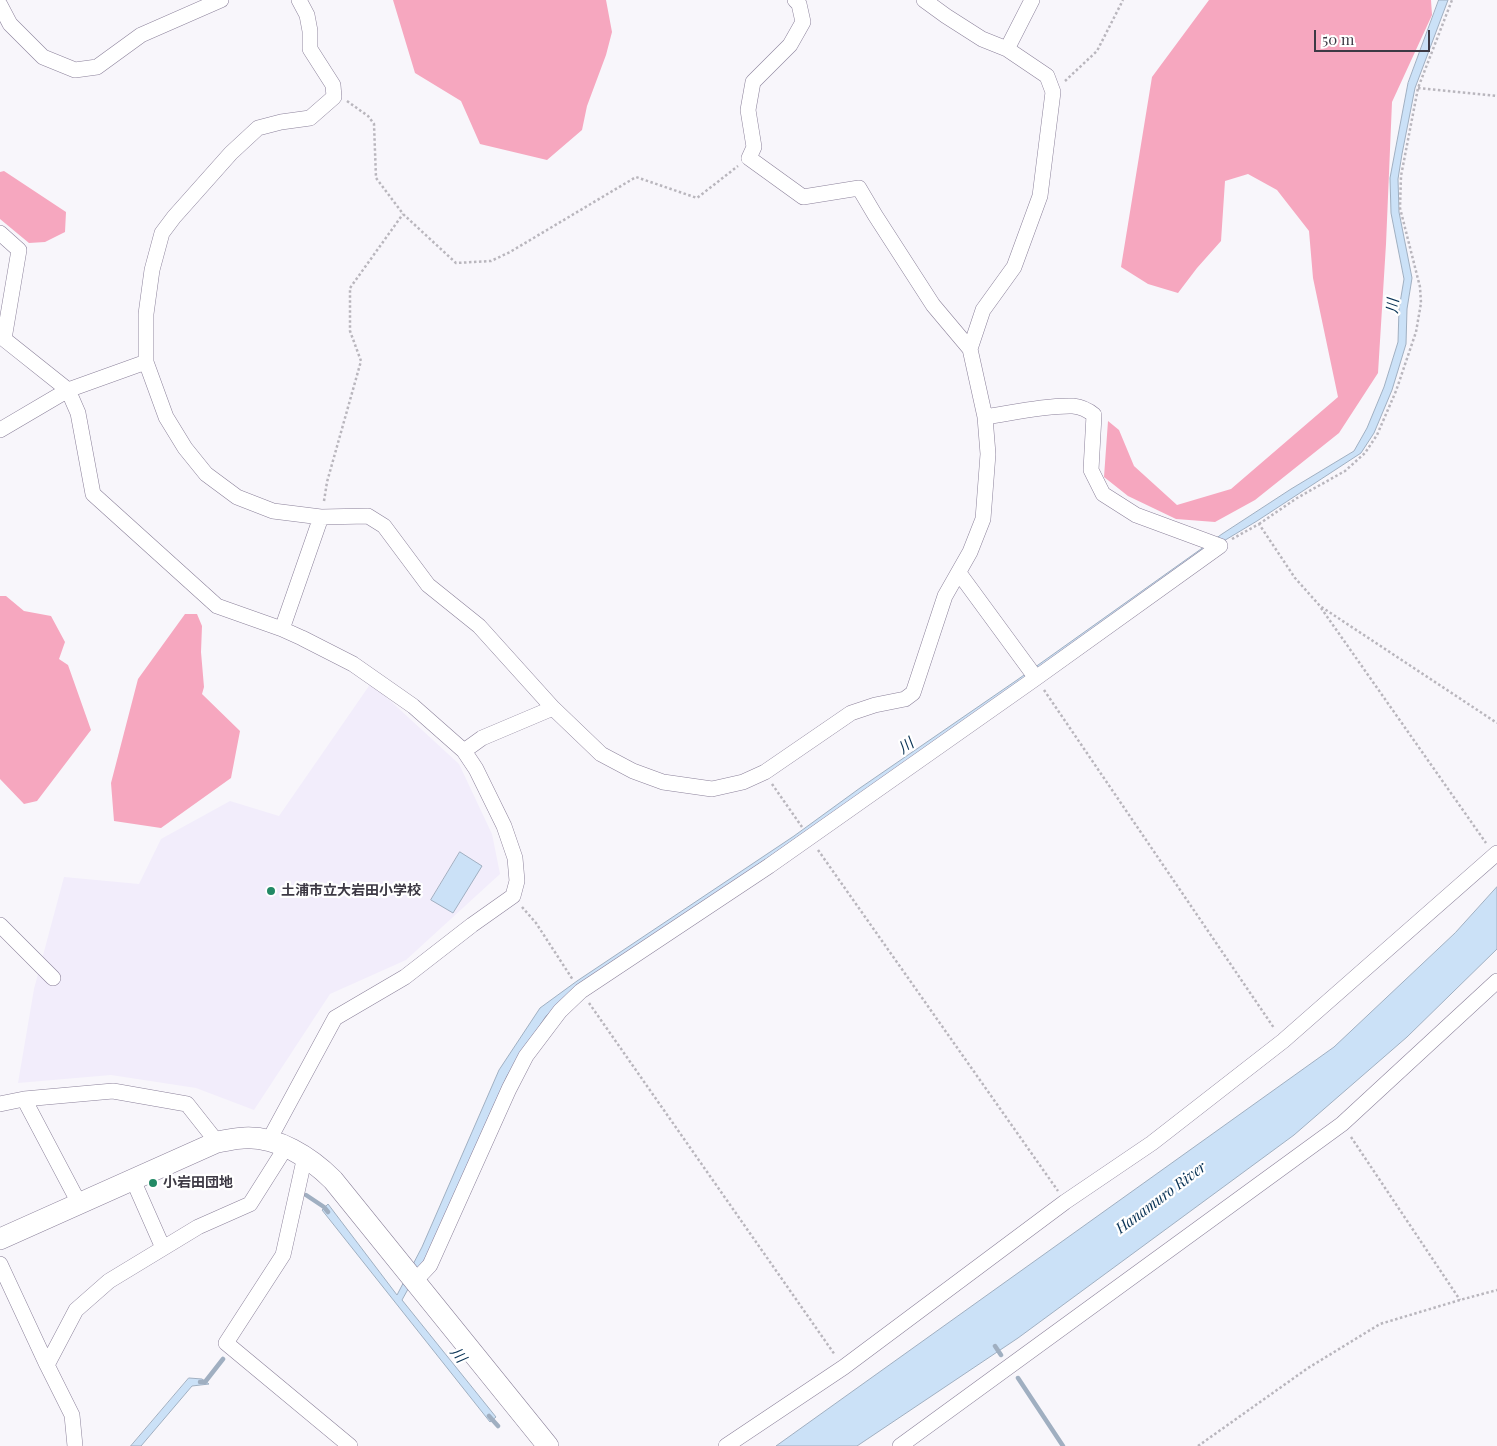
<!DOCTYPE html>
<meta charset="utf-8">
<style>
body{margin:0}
#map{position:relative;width:1497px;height:1446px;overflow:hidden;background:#f8f6fb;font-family:"Playfair Display",serif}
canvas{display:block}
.scale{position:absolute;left:1314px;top:30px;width:116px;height:22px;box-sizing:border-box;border:2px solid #3d3944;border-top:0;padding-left:6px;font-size:15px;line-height:18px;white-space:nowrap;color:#3d3944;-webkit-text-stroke:4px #fff;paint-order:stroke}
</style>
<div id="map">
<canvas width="1497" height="1446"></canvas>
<div class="scale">50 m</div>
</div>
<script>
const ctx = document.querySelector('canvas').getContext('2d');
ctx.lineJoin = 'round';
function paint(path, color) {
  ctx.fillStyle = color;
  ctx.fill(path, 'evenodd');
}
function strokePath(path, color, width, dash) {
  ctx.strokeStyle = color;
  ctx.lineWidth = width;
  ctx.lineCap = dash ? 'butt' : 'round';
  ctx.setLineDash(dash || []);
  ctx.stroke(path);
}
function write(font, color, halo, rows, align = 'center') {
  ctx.font = font + ' "Playfair Display","Noto Sans JP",serif';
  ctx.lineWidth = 4.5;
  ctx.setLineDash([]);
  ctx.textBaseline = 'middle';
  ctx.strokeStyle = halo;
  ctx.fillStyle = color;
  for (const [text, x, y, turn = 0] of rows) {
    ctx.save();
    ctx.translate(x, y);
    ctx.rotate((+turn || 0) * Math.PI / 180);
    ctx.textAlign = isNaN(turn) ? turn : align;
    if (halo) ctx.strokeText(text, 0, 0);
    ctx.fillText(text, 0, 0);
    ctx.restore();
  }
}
paint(new Path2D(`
 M371,683L459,764L492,834L500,874L406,960L330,994L254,1110L196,1088L111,1075L18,1083L34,989L64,877L139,884L161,839L230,801L279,816Z`), '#f2edfb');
paint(new Path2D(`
 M393,0H606L612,32L606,55L587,106L582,130L547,160L480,144L461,101L415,73Z
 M1209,0H1431L1432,15L1392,102L1386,244L1378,373L1339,433L1255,500L1215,522L1176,519L1128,496L1104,477L1108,421L1119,430L1134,466L1177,505L1231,489L1338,397L1313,278L1309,231L1277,190L1248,174L1225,181L1221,241L1197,268L1178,293L1148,284L1121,267L1152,77Z
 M4,171L66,212L65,232L45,242L29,243L0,219V172Z
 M0,596H6L24,611L51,616L65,642L59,659L68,665L91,730L37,801L24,804L0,779Z
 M185,614H197L202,626L201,652L204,687L202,694L240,731L231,778L161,828L114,821L111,783L138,679Z`), '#f6a7bf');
const water = new Path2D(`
 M1439,0H1448L1415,88L1402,154L1398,179L1399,212L1412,278L1407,309L1406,344L1392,390L1374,433L1361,453L1257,521L1222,542L569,996L546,1016L507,1076L429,1251L402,1300L496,1417L490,1422L322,1210L328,1204L397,1295L422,1247L499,1070L540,1008L577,981L794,836L860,788L1017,680L1222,534L1291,489L1354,451L1367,428L1384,387L1398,342L1399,309L1404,279L1391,213L1390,178L1408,83Z
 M460,852L482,866L453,913L431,900Z
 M1497,887V949L1407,1037L1294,1135L1018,1338L857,1446H776L1334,1047L1455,933Z
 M189,1378L202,1379L209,1384L192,1386L141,1446H131Z`);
paint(water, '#cbe1f7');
strokePath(water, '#a0afc1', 1);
strokePath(new Path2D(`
 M306,1195L324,1207L328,1212
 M995,1346L1001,1355
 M1018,1378L1063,1446
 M200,1382H205L223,1359
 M489,1416L498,1426`), '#a0afc1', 4.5);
const street = new Path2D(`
 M299,0L307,15L310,31V49L333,85L334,97L310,118L281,122L258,128L231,153L174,217L162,233L152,270L146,314V362L166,417L185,448L206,474L237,497L273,511L321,517L368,516L384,526L428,585L479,626L553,708L601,754L633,771L663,782L712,789L743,782L765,772L851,713L875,705L905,699L913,693L945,596L970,552L983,519L988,454L985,417L970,349L933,305L875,215L859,188L803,197L749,158L754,147L748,110L753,82L790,45L803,22L799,4L795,0
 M924,0L946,16L982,39L1007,49L1047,76L1053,92L1040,196L1014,267L983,310L970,349
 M0,5L10,24L43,57L75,70L97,67L141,35L221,0
 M1007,49L1032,0
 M0,233L19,250L4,339L68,390L78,413L93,494L217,606L282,629L302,638L353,664L413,706L464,751L476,769L504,826L515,858L517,881L513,896L472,925L405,977L335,1018L269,1140
 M985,417C1012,413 1046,405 1073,406C1082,407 1088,410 1094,415L1091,470L1103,494L1136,515L1220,546
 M0,430L68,390L146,362
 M959,573L1036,678
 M282,629L321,517
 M464,751L482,738L553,708
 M0,925L53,978
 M24,1099L80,1205
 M0,1104L24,1099L113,1091L187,1104L217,1142
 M305,1156L283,1255L226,1343L350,1446
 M133,1180L163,1248
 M0,1264L47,1365L72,1415L75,1446
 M415,1281L430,1265L509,1089L526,1056L560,1011L581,991L769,866L1036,678L1220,546
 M47,1365L76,1310L109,1281L198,1227L250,1204L286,1147
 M726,1446L844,1367L1065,1202L1152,1143L1283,1041L1497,853
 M900,1446L1342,1124L1497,981`);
const secondary = new Path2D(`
 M0,1239L217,1142C225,1141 235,1138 244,1138C277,1136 310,1157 333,1180L548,1446`);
strokePath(street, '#8b819a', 16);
strokePath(secondary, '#8b819a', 22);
strokePath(new Path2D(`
 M1065,81L1097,51L1123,0
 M1418,88L1497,96
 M347,101L368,116L374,124L376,178L403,214L456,263L491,261L510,252L636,177L697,198L738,166
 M324,501L327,482L361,361L350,331V288L403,214
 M1259,524L1297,498L1345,471L1365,453L1377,435L1396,391L1416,332L1421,303L1420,287L1400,208L1401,176L1418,88L1452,0
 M1232,539L1259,524L1295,578L1320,606L1497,723
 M1321,608L1486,843
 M1044,690L1274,1028
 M772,784L802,827
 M818,850L1058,1191
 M522,907L536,923L573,980
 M589,1003L835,1355
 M1351,1137L1460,1300
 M1198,1446L1308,1368L1380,1324L1460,1300L1497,1290`), '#b9b6bd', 2.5, [2.5, 2.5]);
strokePath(street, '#fff', 15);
strokePath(secondary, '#fff', 21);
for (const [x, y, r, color] of [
 [271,891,5,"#228965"],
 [153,1183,5,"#228965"]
]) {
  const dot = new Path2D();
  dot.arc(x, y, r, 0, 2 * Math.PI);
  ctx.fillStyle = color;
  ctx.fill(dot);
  strokePath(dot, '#fff', 2);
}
write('bold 14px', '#3d3944', '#fff', [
 ["土浦市立大岩田小学校",281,891],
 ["小岩田団地",163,1183]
], 'left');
write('italic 15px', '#063053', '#fff', [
 ["川",1393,306,-85],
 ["川",906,746,-35],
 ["Hanamuro River",1161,1198,-37],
 ["川",458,1355,52]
]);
</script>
